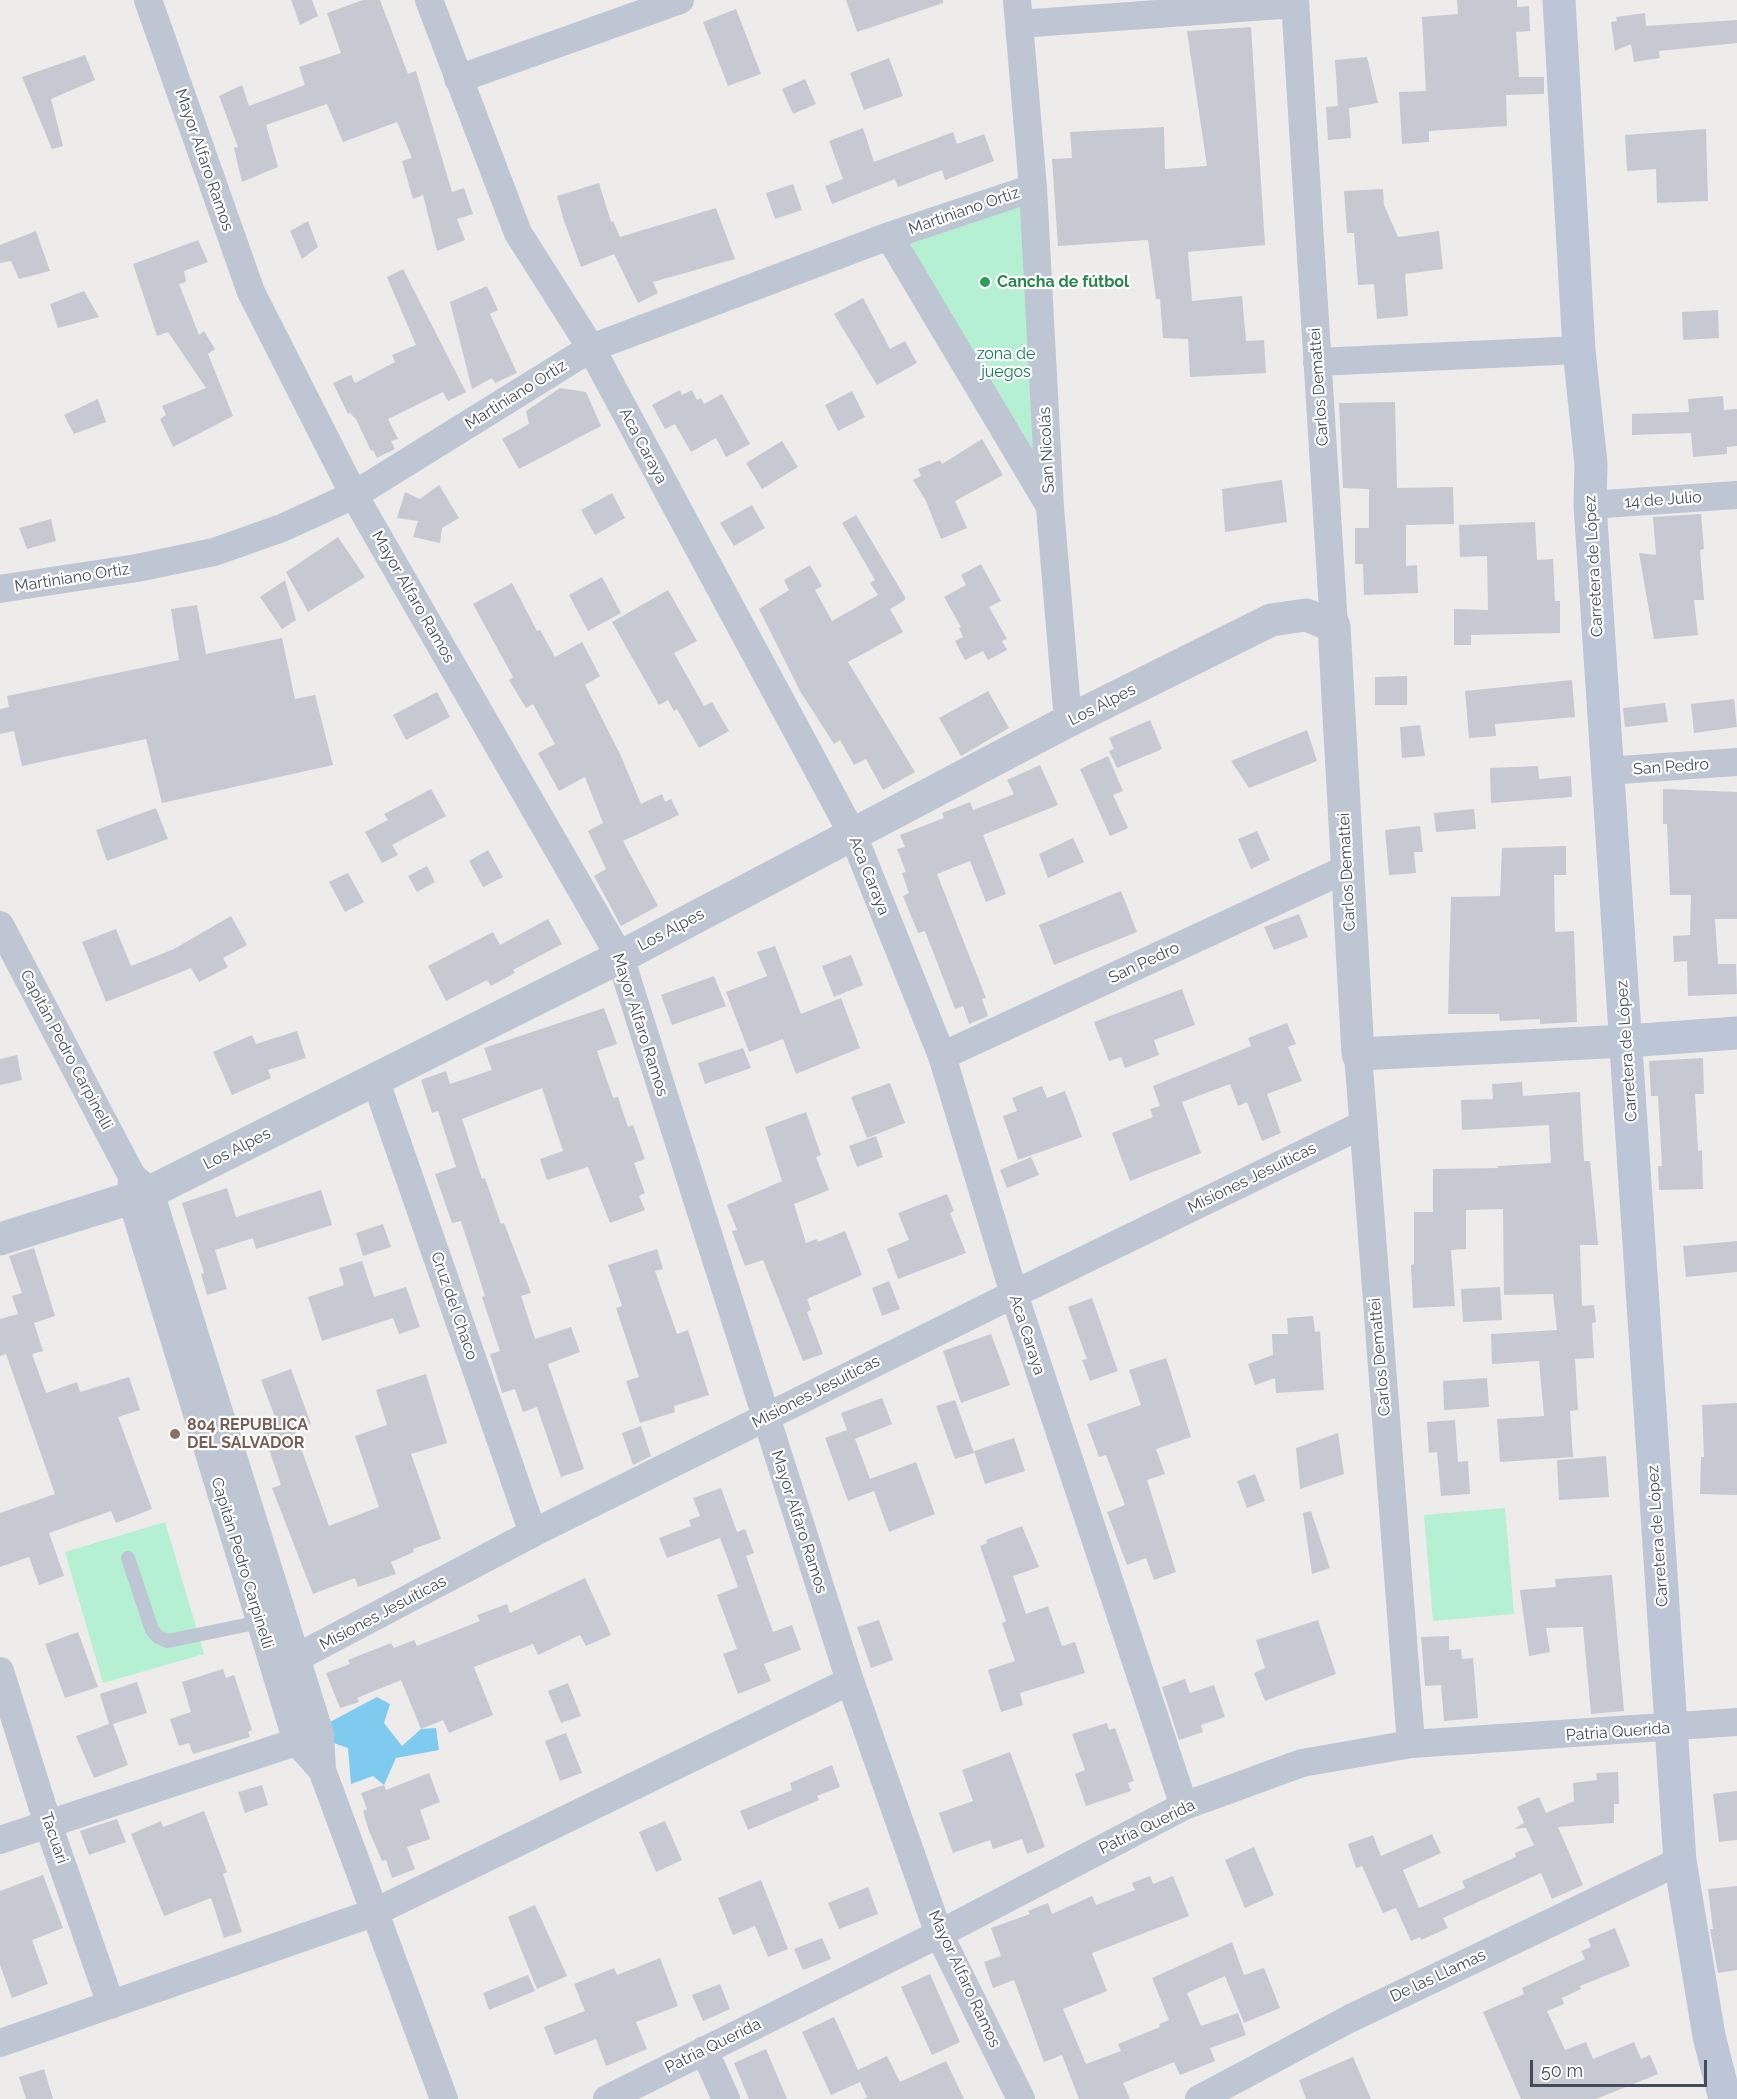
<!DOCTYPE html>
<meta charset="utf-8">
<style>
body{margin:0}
#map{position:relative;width:1737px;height:2099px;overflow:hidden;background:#eeebeb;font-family:Raleway,sans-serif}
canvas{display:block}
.scale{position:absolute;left:1530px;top:2060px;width:177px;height:27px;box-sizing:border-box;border:3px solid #434c5a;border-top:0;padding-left:8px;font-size:18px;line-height:21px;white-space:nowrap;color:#434c5a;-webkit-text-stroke:4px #fff;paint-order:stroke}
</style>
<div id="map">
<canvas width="1737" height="2099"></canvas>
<div class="scale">50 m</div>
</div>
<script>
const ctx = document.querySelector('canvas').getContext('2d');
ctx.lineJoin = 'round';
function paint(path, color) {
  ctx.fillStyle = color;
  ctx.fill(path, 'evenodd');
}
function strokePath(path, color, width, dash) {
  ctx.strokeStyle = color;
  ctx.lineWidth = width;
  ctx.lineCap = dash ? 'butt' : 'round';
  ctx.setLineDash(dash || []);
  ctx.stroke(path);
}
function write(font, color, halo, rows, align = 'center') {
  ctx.font = font + ' Raleway,sans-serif';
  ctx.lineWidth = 4.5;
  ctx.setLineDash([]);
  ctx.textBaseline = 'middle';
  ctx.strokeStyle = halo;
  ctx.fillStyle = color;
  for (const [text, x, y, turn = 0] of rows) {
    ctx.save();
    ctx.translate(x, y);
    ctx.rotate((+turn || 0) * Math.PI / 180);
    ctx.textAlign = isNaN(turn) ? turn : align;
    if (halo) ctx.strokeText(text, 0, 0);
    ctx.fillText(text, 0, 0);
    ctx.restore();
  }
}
paint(new Path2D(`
 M1028,195L1047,495L894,238Z
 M1505,1508L1514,1614L1433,1621L1424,1515Z
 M165,1522L204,1654L103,1683L65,1552Z`), '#b5f0d3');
paint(new Path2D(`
 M377,1697L390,1704L384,1723L402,1746L421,1729L436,1728L439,1750L396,1758L384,1785L373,1776L351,1784L348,1748L313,1736V1731Z`), '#7fcbf0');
paint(new Path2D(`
 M291,0H312L318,16L300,25Z
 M363,0H380L408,74L416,71L452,192L464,188L473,214L457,219L465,240L437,251L423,195L413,199L402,161L412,158L397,122L343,142L327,104L266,125L278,167L242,182L234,148L238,147L219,96L242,85L249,106L305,85L299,67L341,53L327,13Z
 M846,0H943V3L857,32Z
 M1457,0H1517V7L1529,6L1530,31L1516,32L1519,77H1544V94L1506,95L1507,126L1429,131V142L1402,144L1399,92L1426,91L1422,17L1458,14Z
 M736,9L761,74L728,86L703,22Z
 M1645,13L1646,26L1737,20V43L1659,51L1660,58L1634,62L1631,44L1615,51L1611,22L1617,21L1616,17Z
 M1251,27L1265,245L1188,252L1192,301L1242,296L1246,341L1264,340L1266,373L1190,377L1188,339L1163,338L1160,299H1156L1148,240L1058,246L1052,159L1072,158L1070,132L1164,127L1165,169L1207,166L1187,31Z
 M85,55L95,80L51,99L63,146L52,149L22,77Z
 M1367,57L1378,103L1349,108L1351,138L1328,140L1326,107L1338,106L1335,60Z
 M889,58L903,96L864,110L850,73Z
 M805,79L816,104L793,114L782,89Z
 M863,128L874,162L953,132L957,144L984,134L994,161L945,180L942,170L898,187L895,179L832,204L825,186L843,179L829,141Z
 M1706,129L1708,201L1657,203L1656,169L1627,171L1625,135Z
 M599,183L611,222L613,221L620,237L716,208L735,259L653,282L658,293L638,303L614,254L581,267L564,221L557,196Z
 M793,184L802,210L775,219L766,193Z
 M1383,189L1384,205L1398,237L1439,231L1443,269L1405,274L1408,316L1377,319L1374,284L1358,285L1354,233H1347L1344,191Z
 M308,221L318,247L302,259L290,231Z
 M36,231L50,271L19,279L11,261L0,263V245Z
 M198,240L208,262L184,271L186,282L179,284L199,335L204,331L215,349L208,354L233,416L173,447L160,419L166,415L162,406L206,388L168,332L157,336L133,264Z
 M403,269L466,392L448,401L443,392L388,419L398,439L391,441L395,449L377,458L373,450L371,451L356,419L350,413L348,414L333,383L351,375L355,383L395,362L392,355L416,345L387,277Z
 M487,286L498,310L490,314L517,373L495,383L492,378L472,389L450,302Z
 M84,291L99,317L58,328L50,304Z
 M863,298L890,349L905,341L917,363L877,385L834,314Z
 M1718,310L1719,338L1683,340L1682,312Z
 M560,388L586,392L601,426L519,469L502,439L529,424L526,411Z
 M680,390L682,395L692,390L697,400L701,398L704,404L722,394L750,444L726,457L716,438L691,452L675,424L665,429L652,405Z
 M852,391L865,417L838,431L825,405Z
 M1723,396L1724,410L1737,409V446L1727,447V454L1693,457L1691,433L1632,435V414L1689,412L1688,399Z
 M98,399L106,422L74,434L64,415Z
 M1395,402L1397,488L1453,487L1454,524L1406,525V566L1417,565L1418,593L1364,595L1363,564H1355V528H1369V489L1343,488L1339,403Z
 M982,439L1003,475L955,501L967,528L941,539L926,501L913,480L921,476L918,469L940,460L942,464Z
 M782,441L798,467L762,489L746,463Z
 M1282,480L1287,522L1225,532L1222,489Z
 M439,485L459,518L442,528L440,543L413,537L418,521L397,518L405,492L420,499Z
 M612,493L625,518L595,535L581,510Z
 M752,505L765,528L734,546L720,523Z
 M1701,514L1704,549L1700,550L1704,600H1694L1698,635L1654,639L1639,553L1656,555L1653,517Z
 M856,515L905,597V600L890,609L903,632L848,662L915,772L883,790L866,759L854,765L840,740L834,744L800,691L759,609L789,590L784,580L810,565L822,586L815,590L832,621L878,595L870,583L875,580L842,523Z
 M51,519L56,541L27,549L19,528Z
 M1535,522L1537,560L1553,559L1555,601H1560V633L1471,635V645H1454V609L1488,610L1487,556L1460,557L1459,525Z
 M338,537L365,577L308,612L286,572Z
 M981,564L1001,601L989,607L1007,639L1002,641L1007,650L988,660L983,651L965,660L955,641L963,637L959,628L961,627L944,597L966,585L961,575Z
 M602,577L621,613L588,631L569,595Z
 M285,580L296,620L282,629L260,597Z
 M512,583L537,631L540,630L555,657L582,642L600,676L585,685L621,756L641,804L662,794L665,802L671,799L679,815L623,841L658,906L621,926L594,876L606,869L588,831L603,823L585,777L559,791L538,753L555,744L533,704L526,708L509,680L513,677L473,604Z
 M668,590L697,641L674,653L704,706L712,702L729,731L699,748L677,709L674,711L668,700L659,705L612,622Z
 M197,605L206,654L282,638L295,699L315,695L333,765L162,803L146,739L22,766L14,731L0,734V709L9,707L7,696L179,660L171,609Z
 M1407,676V705H1375V677Z
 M1572,680L1575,717L1495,724L1496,736L1469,738L1465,691Z
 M988,691L1009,728L961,756L939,718Z
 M437,692L450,717L406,740L393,715Z
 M1734,699L1737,727L1694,733L1691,704Z
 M1665,703L1668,722L1625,727L1623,708Z
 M1150,720L1162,749L1117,768L1109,751L1114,749L1109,738Z
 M1420,725L1425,756L1402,758L1400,727Z
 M1307,730L1317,761L1249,788L1231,761Z
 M1108,756L1123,791L1113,795L1128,828L1110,836L1080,769Z
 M1040,765L1058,805L983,835L1006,894L986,902L970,861L937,874L986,998L982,999L988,1016L969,1024L963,1006L955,1009L925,931L918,933L903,896L909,893L902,873L906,872L897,849L905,847L900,835L944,818L942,813L970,802L973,810L1014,794L1007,780Z
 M1538,766L1539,779L1571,776L1572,797L1491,803L1490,768Z
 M431,789L446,816L392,845L398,855L382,863L365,832L388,820L384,814Z
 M1663,789L1737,792V919H1715L1718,964H1736L1737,994L1688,996L1687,961L1674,962L1673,936L1690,935L1691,895H1670L1667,824H1663Z
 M156,808L168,839L107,861L96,830Z
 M1474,809L1476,829L1436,832L1434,813Z
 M1420,826L1423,852H1414L1416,873L1389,875L1385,830Z
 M1257,831L1270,860L1251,869L1238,839Z
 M1073,838L1084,862L1048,878L1039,854Z
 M1566,846V875H1554L1555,932L1574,931L1577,1022L1540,1024V1019L1500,1021L1499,1014H1448L1451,897L1500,896L1502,848Z
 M488,850L503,877L483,887L469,861Z
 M427,866L435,882L417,892L408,876Z
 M348,873L364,902L345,912L329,882Z
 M1121,891L1137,932L1054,965L1039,925Z
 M1299,914L1308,937L1274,950L1264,927Z
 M231,916L247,945L223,958L228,967L199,982L191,968L106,1002L82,942L116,929L131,966L174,949Z
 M548,919L562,944L513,970L515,973L491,986L487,980L446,1001L428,966L493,932L500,945Z
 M775,946L801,1014L841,998L860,1048L796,1074L783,1039L749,1052L726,992L767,976L757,952Z
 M851,955L863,985L834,997L822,966Z
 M714,976L726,1006L672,1025L661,995Z
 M1182,989L1195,1025L1154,1040L1159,1055L1125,1068L1121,1057L1109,1061L1094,1022Z
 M604,1008L617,1044L597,1051L613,1098L618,1097L628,1127L633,1125L645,1159L634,1163L645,1193L639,1196L645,1210L610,1223L588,1167L547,1180L540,1159L563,1151L542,1088L462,1119L482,1179L485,1178L501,1224L504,1223L531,1293L521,1296L535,1339L571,1327L580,1352L548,1364L584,1469L561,1477L537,1407L523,1412L515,1389L502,1393L490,1354L500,1351L482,1297L485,1296L461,1221L452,1223L435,1174L456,1167L438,1111L432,1113L421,1080L446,1071L450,1084L492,1070L484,1048Z
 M1287,1023L1296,1044L1288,1047L1302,1081L1267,1094L1281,1133L1262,1141L1247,1102L1238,1106L1230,1084L1182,1102L1201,1153L1130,1181L1112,1133L1153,1117L1150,1109L1160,1106L1153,1086L1251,1046L1248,1038Z
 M297,1031L306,1058L268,1070L271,1078L232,1095L213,1052L252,1035L256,1044Z
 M743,1048L751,1068L705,1084L698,1063Z
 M17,1055L22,1080L0,1085V1059Z
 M1703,1058L1704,1094H1695L1698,1151L1702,1150L1703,1189L1659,1190L1658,1166H1662L1658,1096H1651L1649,1061Z
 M1522,1082L1523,1096L1580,1092L1584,1161H1590L1598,1245H1580L1582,1306L1594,1305L1596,1322L1592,1323L1594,1358L1575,1359L1578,1410L1570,1411L1573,1457L1500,1462L1497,1419L1544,1416L1539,1361L1492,1364L1491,1334L1557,1330L1553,1294L1504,1295L1503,1209L1466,1210V1249L1451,1250L1455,1306L1413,1308L1411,1265L1414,1264V1212H1433V1169L1498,1168V1166L1551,1163L1549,1125L1462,1130L1461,1100L1493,1099L1492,1084Z
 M890,1083L905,1123L867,1138L851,1097Z
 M1042,1086L1047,1098L1065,1091L1082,1137L1018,1160L1003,1116L1017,1111L1012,1098Z
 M806,1112L821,1155L816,1157L829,1190L794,1204L806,1243L817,1239L818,1242L845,1231L862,1275L807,1299L811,1310L807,1312L823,1354L803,1361L763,1260L745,1266L732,1231L737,1230L727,1205L782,1181L765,1127Z
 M876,1136L883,1157L857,1167L849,1146Z
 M1031,1157L1039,1175L1007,1188L1000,1170Z
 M227,1188L236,1217L321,1190L332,1225L256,1249L253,1238L215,1250L227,1289L207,1295L201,1274L204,1273L182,1203Z
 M947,1194L954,1211L950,1213L966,1253L898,1279L887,1249L909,1240L898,1213Z
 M383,1224L391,1247L363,1256L356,1233Z
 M1737,1241V1272L1686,1277L1683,1246Z
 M34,1248L55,1316L34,1323L43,1351L32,1354L46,1393L77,1382L80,1392L129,1377L140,1410L118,1417L152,1509L116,1523L111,1511L49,1533L64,1576L39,1585L29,1557L0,1567V1513L55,1494L6,1354L0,1356V1319L18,1314L12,1296L22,1293L9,1256Z
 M657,1249L663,1269L655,1271L677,1334L688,1330L709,1395L674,1406L675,1412L640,1423L626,1381L639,1377L616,1308L622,1306L608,1265Z
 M362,1261L374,1297L406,1287L420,1327L399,1334L393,1318L322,1341L308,1297L344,1285L339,1268Z
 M889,1281L900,1309L882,1316L872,1288Z
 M1500,1287L1502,1320L1463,1322L1461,1289Z
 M1092,1298L1118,1371L1090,1381L1082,1360L1087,1359L1068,1307Z
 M1313,1316L1315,1332L1320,1331L1324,1390L1276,1393L1275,1378L1255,1385L1248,1364L1273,1355L1272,1334H1288L1287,1318Z
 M991,1334L1010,1385L961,1403L943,1351Z
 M1166,1358L1191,1437L1156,1449L1165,1474L1147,1480L1176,1572L1154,1580L1146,1558L1127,1565L1107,1512L1125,1505L1106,1455L1099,1457L1087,1424L1141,1405L1129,1370Z
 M291,1369L311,1424L294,1429L329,1526L379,1507L355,1436L387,1425L376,1390L426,1374L447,1443L411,1454L441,1539L413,1549L414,1552L391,1562L396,1574L358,1587L355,1578L313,1594L272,1488L281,1485L260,1422L275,1417L261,1380Z
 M1487,1378L1489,1407L1444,1410L1443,1381Z
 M882,1398L892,1424L855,1439L870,1479L916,1462L935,1514L889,1532L874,1491L848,1501L825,1438L847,1430L841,1413Z
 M955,1400L974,1453L955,1459L936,1406Z
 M1737,1403V1495L1700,1494L1701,1457H1704L1702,1405Z
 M1455,1420L1458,1462L1468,1461L1470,1494L1441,1496L1437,1452L1429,1453L1427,1422Z
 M641,1426L651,1456L633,1465L622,1433Z
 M1338,1433L1344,1474L1300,1489L1296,1448Z
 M1014,1438L1025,1471L985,1484L974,1451Z
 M1606,1456L1609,1497L1559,1500L1557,1460Z
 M1255,1474L1265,1501L1247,1508L1237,1481Z
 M721,1488L737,1532L745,1529L754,1553L746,1556L773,1632L792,1625L801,1650L764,1664L771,1681L738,1694L723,1654L737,1649L717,1595L738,1587L720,1538L667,1558L659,1538L691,1526L689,1520L700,1516L693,1498Z
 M1311,1511L1330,1568L1312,1574L1303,1513Z
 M1022,1526L1039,1567L1013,1576L1026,1614L1048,1606L1062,1646L1075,1642L1085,1673L1020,1693L1023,1705L1001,1712L988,1670L1015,1661L1002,1623L1006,1621L980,1546L987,1543L986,1540Z
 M1612,1575L1624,1711L1591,1714L1583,1627L1546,1628L1550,1652L1529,1656L1520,1590L1556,1587L1555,1579Z
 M585,1578L611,1635L586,1646L580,1635L538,1655L533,1644L474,1667L493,1715L449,1733L443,1720L421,1729L401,1680L357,1698L359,1702L340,1708L326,1673L350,1664L348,1660L391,1643L394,1648L414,1640L417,1646L480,1621L477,1615L507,1604L510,1613Z
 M879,1620L893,1660L871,1668L857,1627Z
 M1318,1620L1336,1674L1265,1701L1254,1673L1265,1668L1256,1640Z
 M78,1632L98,1687L65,1698L45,1644Z
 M1449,1636V1650L1461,1649L1462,1659L1473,1658L1478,1718L1444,1721L1441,1685L1425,1686L1421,1637Z
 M223,1669L226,1678L234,1675L252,1730L248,1732L250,1737L193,1754L189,1743L179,1746L170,1719L191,1712L182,1682Z
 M1185,1679L1190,1693L1214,1685L1225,1717L1201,1725L1203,1732L1179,1740L1162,1687Z
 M137,1682L147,1713L113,1724L128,1765L94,1778L76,1736L109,1724L100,1694Z
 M568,1683L581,1716L561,1723L548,1691Z
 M1107,1723L1109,1730L1115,1728L1134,1781L1128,1783L1131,1791L1086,1806L1075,1774L1085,1770L1072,1734Z
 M566,1733L582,1773L560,1781L545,1741Z
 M1010,1752L1045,1847L1027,1854L1022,1839L993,1849L990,1840L953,1853L939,1813L973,1801L962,1770Z
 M832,1765L840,1787L817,1796L819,1800L748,1830L740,1811L792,1790L790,1783Z
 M1618,1772L1619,1804H1614V1823L1558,1827L1583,1885L1552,1899L1541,1873L1443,1918L1448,1928L1421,1940L1420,1937L1411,1941L1396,1908L1383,1913L1362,1866L1356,1868L1348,1844L1373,1835L1381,1856L1432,1834L1441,1853L1403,1870L1419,1908L1465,1888L1462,1881L1516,1857L1515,1853L1534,1845L1526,1828L1514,1829L1524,1823L1517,1807L1539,1797L1546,1813L1574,1801L1573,1783L1597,1780L1596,1773Z
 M429,1773L440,1802L420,1810L430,1839L407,1847L415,1869L392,1878L386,1860L382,1861L369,1831L363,1811L367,1809L361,1793L384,1785L386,1790Z
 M262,1785L268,1805L245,1813L238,1792Z
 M1737,1791V1840L1719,1842L1713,1794Z
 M204,1811L227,1872L223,1874L242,1932L224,1938L211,1898L164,1916L131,1834L161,1821L163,1827Z
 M117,1819L126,1842L89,1855L80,1831Z
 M665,1821L682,1860L656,1872L639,1832Z
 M1254,1847L1274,1895L1245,1908L1225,1860Z
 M43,1875L63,1928L32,1940L48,1984L12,1998L0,1965V1891Z
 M1150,1876L1153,1884L1173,1876L1189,1916L1092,1953L1107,1991L1063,2009L1086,2064L1121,2051L1118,2044L1160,2027L1159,2024L1169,2020L1152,1978L1232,1942L1244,1975L1264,1968L1280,2008L1244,2023L1225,1976L1187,1993L1201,2026L1238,2013L1246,2035L1210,2048L1215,2061L1180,2075L1174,2062L1123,2083L1130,2099H1079L1062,2055L1044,2062L1014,1980L993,1988L984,1962L1001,1956L991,1928L1030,1914L1028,1911L1048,1903L1052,1914L1092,1896L1096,1905L1135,1890L1132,1883Z
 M761,1880L788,1949L768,1957L755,1926L733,1935L718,1898Z
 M1737,1886V1970L1718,1973L1710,1929H1713L1708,1889Z
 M868,1887L878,1914L839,1929L828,1903Z
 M535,1905L567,1976L537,1989L508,1917Z
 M1615,1928L1630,1966L1580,1986L1581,1989L1562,1998L1564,2004L1547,2011L1565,2050L1586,2042L1593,2059L1634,2042L1641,2059L1650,2055L1658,2074L1596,2099H1521L1483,2012L1524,1994L1522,1988L1585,1959L1581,1951L1591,1947L1588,1939Z
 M822,1938L831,1959L803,1970L794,1949Z
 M660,1958L678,2006L636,2022L647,2049L606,2066L596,2039L555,2055L544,2027L585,2011L574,1984L614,1968L617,1975Z
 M930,1974L960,2042L932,2055L901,1987Z
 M528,1975L535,1991L489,2010L483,1993Z
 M720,1984L730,2009L703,2021L692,1995Z
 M834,2017L858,2070L887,2056L900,2082L946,2061L964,2099H863L867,2097L860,2082L831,2095L802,2032Z
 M766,2049L787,2099H749L734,2063Z
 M1353,2057L1371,2099H1306L1299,2080Z
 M44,2069L53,2099H26L19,2077Z`), '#c7c9d2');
strokePath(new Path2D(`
 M128,1558L152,1630L158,1637L168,1641L260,1622`), '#bdc6d2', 14);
strokePath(new Path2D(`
 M148,0L251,292L354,495L620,957L850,1681L939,1934L1021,2099
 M429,0L518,233L591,348L853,835L942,1056L1014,1294L1184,1806
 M1017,0L1033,188L1050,508L1068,721
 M1295,0L1334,626
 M1019,24L1295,4
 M458,79L680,0
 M889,236L1048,503
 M1317,362L1579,350
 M1590,505L1737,495
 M0,589L137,568L214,552L282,528L354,495L591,348L889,236L1033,188
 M1605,771L1737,762
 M0,925L132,1176L150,1192L320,1734L322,1770L444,2099
 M1358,1054L1411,1744
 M942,1056L1346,869
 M375,1079L533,1533
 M132,1176L131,1197L297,1742L322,1770
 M275,1669L533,1533L1014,1294L1362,1125
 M0,1671L48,1824L111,2005
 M0,1840L314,1736
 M0,2043L373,1913L850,1681
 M704,2050L726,2099
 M607,2099L939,1934L1184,1806L1302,1763L1411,1744L1737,1722
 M1199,2099L1349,2019L1680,1861`), '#bdc6d2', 28);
strokePath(new Path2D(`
 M0,1239L150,1192L620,957L1068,721L1271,620L1306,615L1334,626L1358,1054L1627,1041`), '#bdc6d2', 33);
strokePath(new Path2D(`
 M1559,0L1579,350L1591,464L1590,505L1680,1861L1709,2036L1725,2099
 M1627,1041L1737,1033`), '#bcc6d6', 33);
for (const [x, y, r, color] of [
 [985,282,6,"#2e9e5b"],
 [175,1434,6,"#8d6e63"]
]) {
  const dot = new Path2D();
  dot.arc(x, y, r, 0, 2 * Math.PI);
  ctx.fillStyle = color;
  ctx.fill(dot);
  strokePath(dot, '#fff', 2);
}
write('16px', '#434c5a', '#fff', [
 ["Mayor Alfaro Ramos",204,160,71],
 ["Martiniano Ortiz",964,211,-19],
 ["Carlos Demattei",1319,387,-94],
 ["Martiniano Ortiz",516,395,-32],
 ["Aca Caraya",643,446,62],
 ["San Nicolás",1047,450,-93],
 ["14 de Julio",1663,500,-4],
 ["Carretera de López",1594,566,-93],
 ["Martiniano Ortiz",72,578,-9],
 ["Mayor Alfaro Ramos",413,597,60],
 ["Los Alpes",1102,705,-27],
 ["San Pedro",1671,767,-4],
 ["Carlos Demattei",1347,872,-93],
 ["Aca Caraya",869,876,68],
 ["Los Alpes",671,930,-28],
 ["San Pedro",1144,963,-25],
 ["Mayor Alfaro Ramos",640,1025,72],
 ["Capitán Pedro Carpinelli",66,1050,62],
 ["Carretera de López",1627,1051,-94],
 ["Los Alpes",237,1149,-27],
 ["Misiones Jesuíticas",1252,1178,-26],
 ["Cruz del Chaco",454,1306,71],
 ["Aca Caraya",1027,1335,72],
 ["Carlos Demattei",1380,1357,-95],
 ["Misiones Jesuíticas",816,1392,-27],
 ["Mayor Alfaro Ramos",799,1522,72],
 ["Carretera de López",1658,1536,-94],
 ["Capitán Pedro Carpinelli",242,1563,73],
 ["Misiones Jesuíticas",383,1613,-28],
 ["Patria Querida",1618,1732,-4],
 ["Patria Querida",1147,1827,-26],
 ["Tacuari",54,1838,71],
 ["De las Llamas",1438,1976,-25],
 ["Mayor Alfaro Ramos",964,1979,65],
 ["Patria Querida",713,2046,-26]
]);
write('bold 16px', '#27864d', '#fff', [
 ["Cancha de fútbol",997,282]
], 'left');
write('16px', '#117e54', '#fff', [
 ["zona de",1006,354],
 ["juegos",1006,372]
]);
write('bold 16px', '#785e54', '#fff', [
 ["804 REPUBLICA",187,1425],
 ["DEL SALVADOR",187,1443]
], 'left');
</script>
